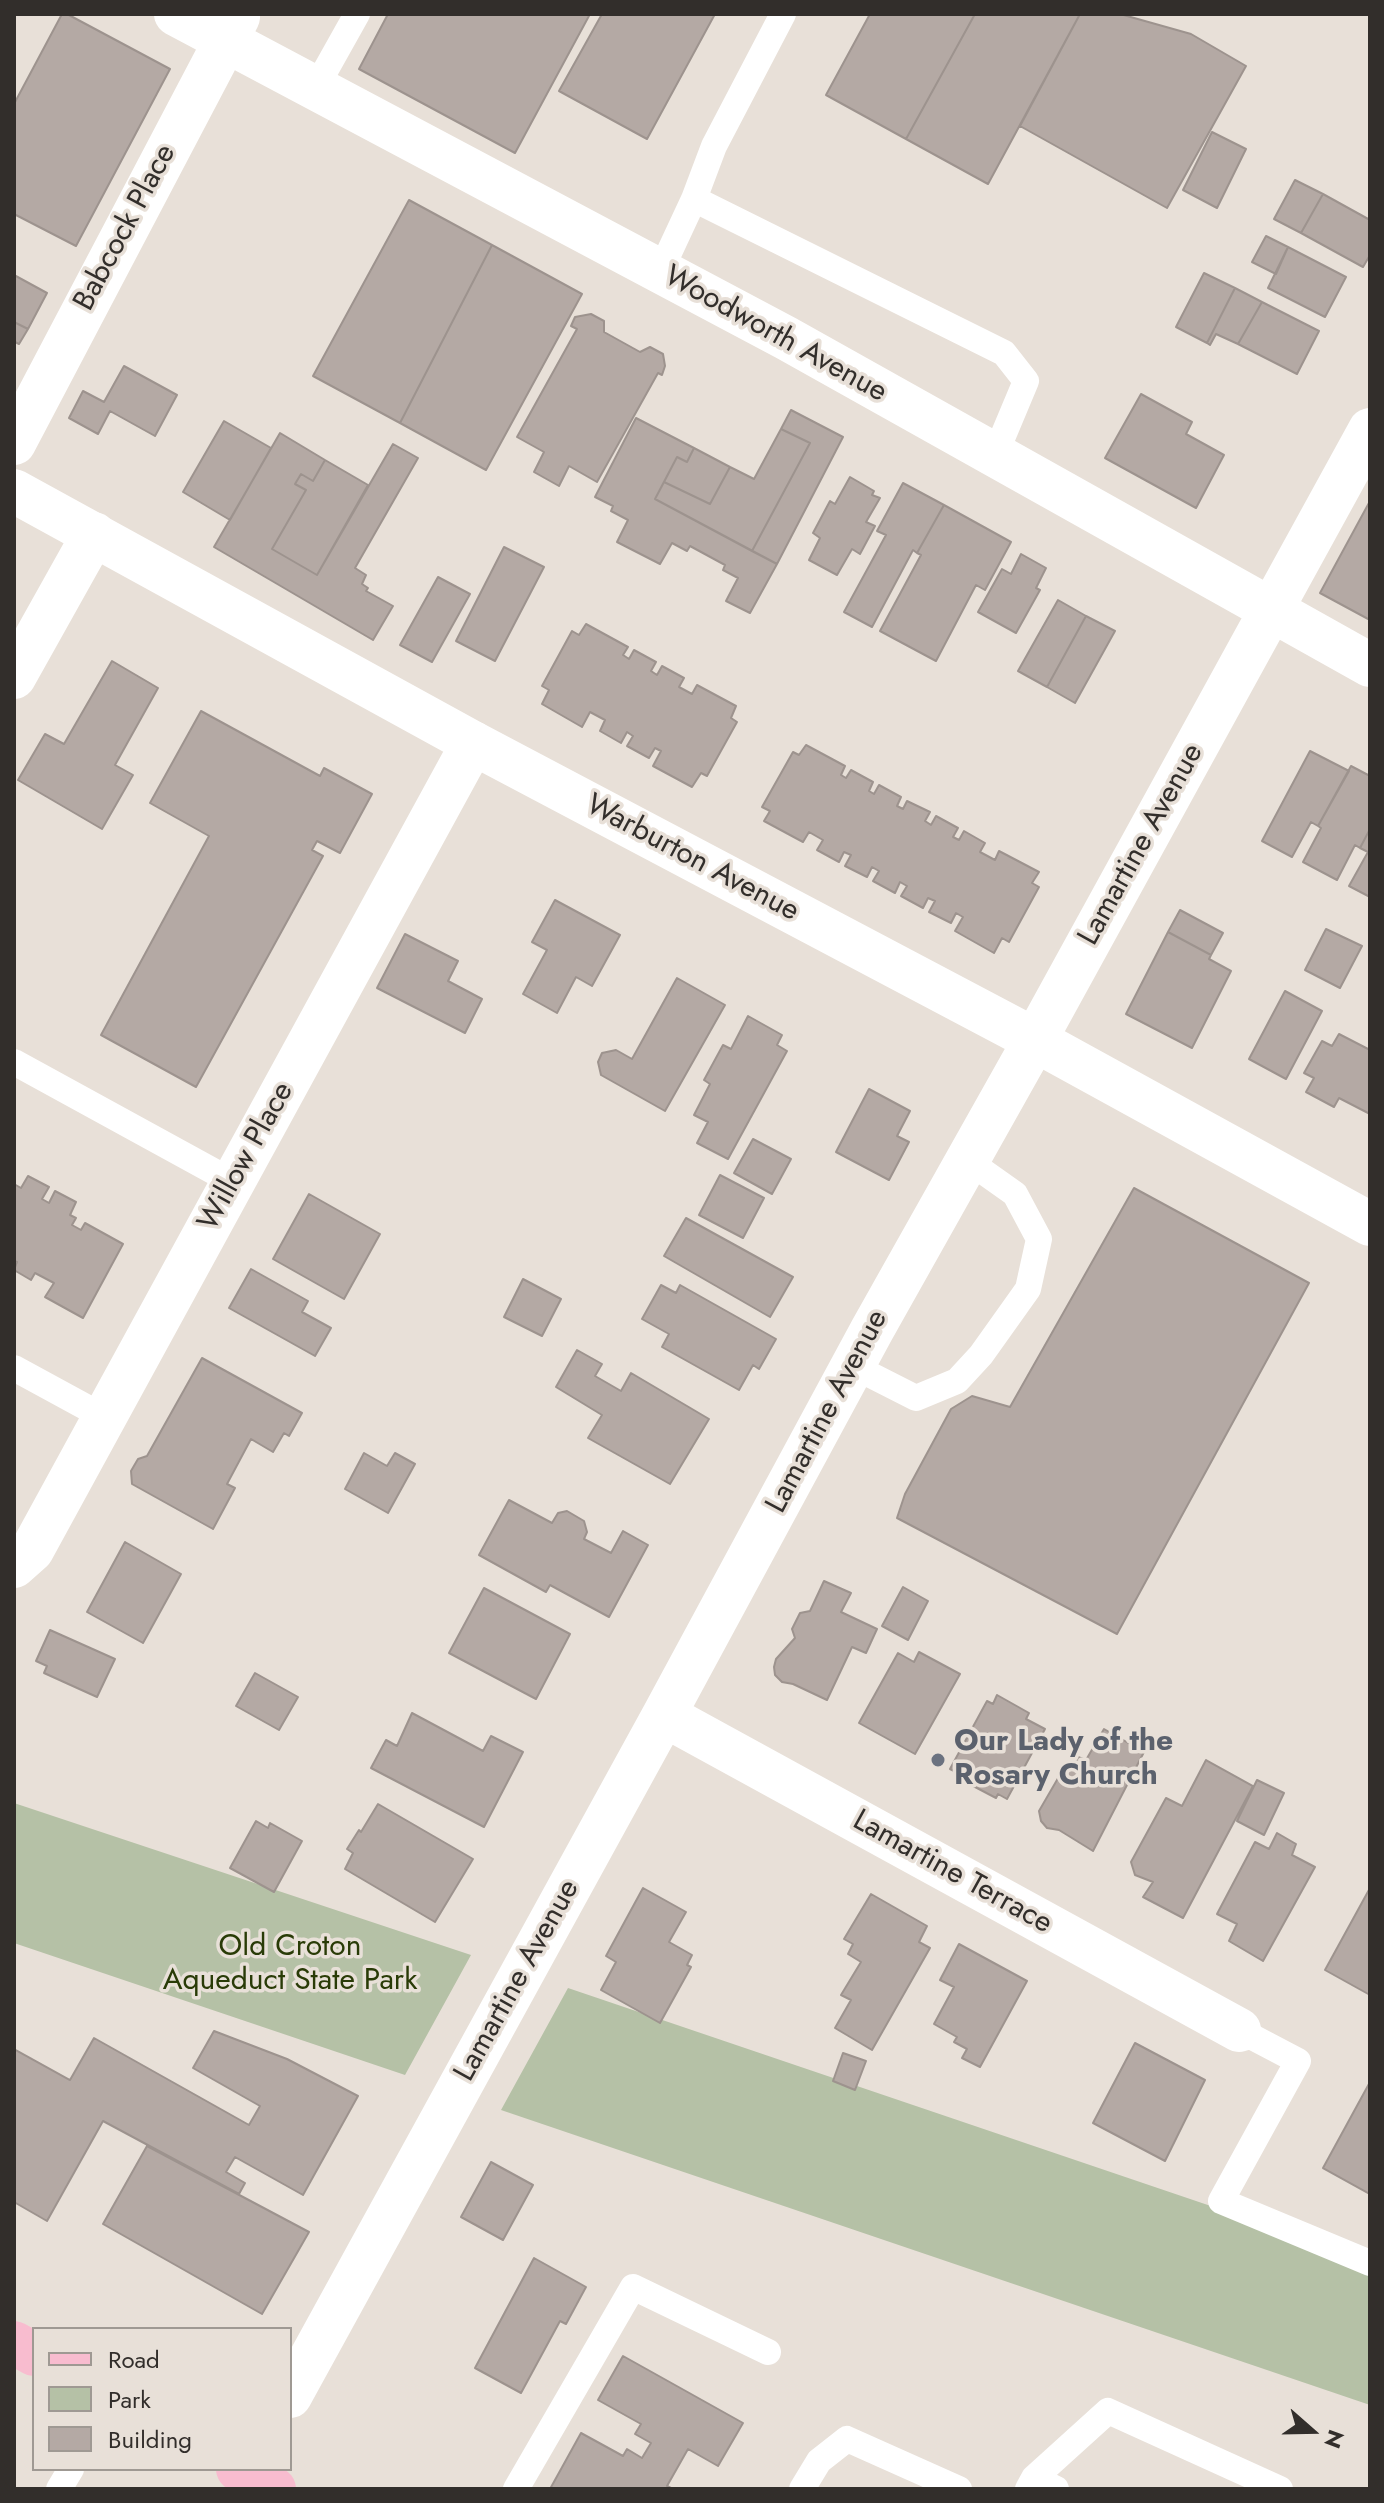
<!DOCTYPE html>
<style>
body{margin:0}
#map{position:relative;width:1384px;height:2503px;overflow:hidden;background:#e8e0d8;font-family:Jost,sans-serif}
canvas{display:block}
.frame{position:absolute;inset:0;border:16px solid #322e2b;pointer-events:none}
.legend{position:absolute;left:32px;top:2327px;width:260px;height:144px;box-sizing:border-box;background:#e8e0d8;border:2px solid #9f9993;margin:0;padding:10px 14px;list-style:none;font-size:24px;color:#322e2b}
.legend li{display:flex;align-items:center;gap:16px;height:40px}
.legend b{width:40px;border:2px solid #9f9993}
.north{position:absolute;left:1272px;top:2391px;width:80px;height:80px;-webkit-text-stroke:6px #e8e0d8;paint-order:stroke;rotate:110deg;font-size:22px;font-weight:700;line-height:32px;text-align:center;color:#322e2b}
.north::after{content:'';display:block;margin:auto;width:28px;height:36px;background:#322e2b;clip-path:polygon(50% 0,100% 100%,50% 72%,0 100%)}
</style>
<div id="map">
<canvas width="1384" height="2503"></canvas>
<div class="frame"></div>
<ul class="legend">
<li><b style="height:10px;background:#f8bccf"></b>Road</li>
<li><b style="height:22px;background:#b5c1a6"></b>Park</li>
<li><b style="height:22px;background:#b4a9a4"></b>Building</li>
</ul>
<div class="north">N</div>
</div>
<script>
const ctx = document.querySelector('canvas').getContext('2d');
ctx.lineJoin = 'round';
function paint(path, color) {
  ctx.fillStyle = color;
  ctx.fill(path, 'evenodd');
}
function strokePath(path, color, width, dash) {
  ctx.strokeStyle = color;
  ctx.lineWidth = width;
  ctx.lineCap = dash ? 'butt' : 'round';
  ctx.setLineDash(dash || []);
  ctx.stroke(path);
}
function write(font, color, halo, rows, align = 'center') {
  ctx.font = font + ' Jost,sans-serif';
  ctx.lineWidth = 7;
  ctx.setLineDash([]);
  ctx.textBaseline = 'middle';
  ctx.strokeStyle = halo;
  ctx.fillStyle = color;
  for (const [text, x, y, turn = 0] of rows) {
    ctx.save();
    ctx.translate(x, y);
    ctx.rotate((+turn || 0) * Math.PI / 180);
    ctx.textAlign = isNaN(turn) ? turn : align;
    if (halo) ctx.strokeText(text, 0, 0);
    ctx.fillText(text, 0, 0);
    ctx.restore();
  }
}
paint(new Path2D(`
 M14,1803L471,1955L405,2075L14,1943Z
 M568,1988L1370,2260V2405L501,2110Z`), '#b5c1a6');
const building = new Path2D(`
 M62,14H67L170,69L76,246L14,214V104Z
 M388,14H590L515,153L359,69Z
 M602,14H715L647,139L559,91Z
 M870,14H975L906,139L826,95Z
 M975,14H1080L988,184L906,139Z
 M1080,14H1120L1191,34L1246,66L1167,208L1020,126Z
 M1212,132L1246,149L1217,208L1183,190Z
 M1295,180L1323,194L1301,233L1274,219Z
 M1323,194L1370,220V255L1363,267L1301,233Z
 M409,200L492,245L400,423L313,376Z
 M1266,236L1288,247L1276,274L1252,262Z
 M492,245L582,294L486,470L400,423Z
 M1288,247L1346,277L1325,317L1268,288Z
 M1204,273L1235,288L1207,343L1176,327Z
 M14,275L47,293L28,329L14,322Z
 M1235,288L1262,302L1238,344L1216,334L1210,345L1207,343Z
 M1262,302L1319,331L1297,374L1238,344Z
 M591,314L604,321V332L640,352L650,347L663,354L665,366L662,375L658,373L597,482L569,466L559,486L534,472L544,452L517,437L577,329L571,326L575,317Z
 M14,322L28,329L19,344L15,342L14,344Z
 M124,366L177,395L155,436L110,411L98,434L69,418L83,391L104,402Z
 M1141,394L1192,422L1186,434L1224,455L1196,508L1105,458Z
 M791,410L843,437L777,564L752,551L810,443L781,429Z
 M636,418L694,448L687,462L677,457L655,499L777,564L750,613L726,601L738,578L723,570L725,565L690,546L687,551L672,543L660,564L617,542L628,520L611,511L613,506L595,497Z
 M224,421L271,448L230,520L183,492Z
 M781,429L810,443L752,551L655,499L664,482L710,504L730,467L754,479Z
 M280,433L325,460L313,481L301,474L295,484L306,490L272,549L317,575L393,444L418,458L355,568L366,575L362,584L368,588L366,591L393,606L373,640L214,547Z
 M694,448L730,467L710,504L664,482L677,457L687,462Z
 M325,460L368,485L317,575L272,549L306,490L295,484L301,474L313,481Z
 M850,477L874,491L872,495L880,498L866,522L875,526L860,554L852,549L837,575L809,560L820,538L813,533L830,501L835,504Z
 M903,483L944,505L917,553L913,550L872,627L844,612L886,535L877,531Z
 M1370,501V620L1320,593Z
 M944,505L1011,542L985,590L976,585L936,661L880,631L921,555L917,553Z
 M504,547L544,567L495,661L456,641Z
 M1021,554L1046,568L1036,588L1040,590L1016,633L978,612L1002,569L1011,574Z
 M438,577L470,594L432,662L400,645Z
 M1058,600L1086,616L1047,687L1018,671Z
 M1086,616L1115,631L1075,703L1047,687Z
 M586,624L628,647L623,655L629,659L634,650L656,662L651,671L657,675L662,666L684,678L679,687L692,694L697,685L736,706L731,718L737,722L707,776L701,773L692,787L653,766L661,751L655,748L649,758L627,746L633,736L627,732L621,743L600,731L605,720L590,712L582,727L542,704L549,690L542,686L572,631L579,635Z
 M112,661L158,688L115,765L133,775L102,829L18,780L45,734L64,744Z
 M201,711L320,776L324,768L372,794L340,853L317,841L312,850L323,856L196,1087L101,1035L209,836L150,803Z
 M806,745L845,766L841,775L846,778L851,770L873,782L869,791L874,794L879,785L901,797L897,806L903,809L907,801L930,812L925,821L931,825L936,816L958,828L953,837L959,840L964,831L985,843L980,852L995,860L999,851L1039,872L1032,883L1039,887L1009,942L1002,938L994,953L955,931L963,917L956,913L951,923L929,912L935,901L928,898L923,908L901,896L907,886L900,882L895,893L873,881L879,871L872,867L867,877L845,866L851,855L844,852L839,862L817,850L823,840L809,832L803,842L764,821L770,811L762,807L793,752L799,755Z
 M1310,751L1349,771L1318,826L1311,822L1292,857L1262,841Z
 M1351,766L1370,776V829L1360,848L1355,845L1337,880L1303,862L1321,828L1318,826Z
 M1370,829V897L1349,886L1368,852L1360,848Z
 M555,900L620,935L592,986L576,977L557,1013L523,994L547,950L532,942Z
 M1180,910L1223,933L1211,955L1168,932Z
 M1326,929L1362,946L1340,988L1305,970Z
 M1168,932L1211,955L1209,959L1231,971L1192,1048L1126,1014Z
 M405,934L458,961L448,981L482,999L465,1033L377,988Z
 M677,978L725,1005L665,1111L601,1075L598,1062L602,1053L616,1050L632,1059Z
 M1285,991L1322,1011L1286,1079L1249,1059Z
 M748,1016L782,1035L777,1045L787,1051L728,1159L697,1143L708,1122L694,1115L710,1084L704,1080L723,1045L731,1049Z
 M1339,1034L1370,1050V1114L1339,1098L1334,1107L1306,1092L1314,1078L1304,1073L1322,1041L1332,1046Z
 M869,1089L910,1111L897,1136L909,1142L889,1180L836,1152Z
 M753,1139L791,1159L772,1194L734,1173Z
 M720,1175L764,1198L743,1238L699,1215Z
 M28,1176L49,1187L42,1199L49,1203L55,1191L76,1202L70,1215L76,1218L72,1225L81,1230L85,1223L123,1244L83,1318L45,1297L54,1283L35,1273L31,1280L14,1270L17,1262L14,1261V1184L21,1188Z
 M1134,1188L1309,1283L1117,1634L897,1518L905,1494L951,1409L972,1396L1010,1407Z
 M309,1194L380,1234L344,1299L273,1259Z
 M686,1218L793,1277L770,1317L664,1256Z
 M251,1269L308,1301L302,1312L331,1328L315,1356L229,1308Z
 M523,1279L561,1299L542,1336L504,1317Z
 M661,1285L676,1293L680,1285L776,1339L759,1369L753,1365L739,1390L662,1347L669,1334L642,1319Z
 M577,1350L602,1364L595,1376L621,1391L631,1373L709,1419L670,1484L588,1438L602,1415L556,1387Z
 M202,1358L302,1413L289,1436L284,1433L273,1452L251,1439L227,1484L235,1488L213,1529L132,1484L131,1471L138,1459L147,1456Z
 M364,1453L387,1466L395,1453L415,1464L388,1513L345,1489Z
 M509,1500L552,1523L558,1513L567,1511L584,1521L587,1532L584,1539L611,1553L623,1531L648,1545L609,1617L550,1585L546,1592L479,1555Z
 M125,1542L181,1574L143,1643L87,1612Z
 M824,1581L851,1593L841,1612L877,1629L866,1653L852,1647L827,1700L793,1684L782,1682L775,1675L774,1667L776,1659L795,1638L792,1629L800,1613L810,1611Z
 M903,1587L928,1601L908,1640L882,1626Z
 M484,1588L570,1634L536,1699L449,1653Z
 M50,1630L115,1659L97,1697L44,1673L47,1666L36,1661Z
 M919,1652L960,1674L915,1754L859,1723L898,1653L914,1662Z
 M255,1673L298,1697L279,1730L236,1706Z
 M997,1695L1029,1713L1026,1719L1045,1729L1007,1799L998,1794L996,1798L956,1777L958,1773L950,1769L987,1701L993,1704Z
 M412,1713L483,1751L491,1736L523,1752L484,1827L371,1768L386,1740L397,1746Z
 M1104,1729L1144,1752L1093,1851L1059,1830L1047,1828L1041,1821L1039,1811L1068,1761L1078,1757L1086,1760Z
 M1206,1760L1253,1786L1183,1918L1143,1897L1153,1882L1135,1875L1131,1862L1166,1798L1182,1806Z
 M1257,1780L1284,1793L1264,1835L1237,1821Z
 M378,1804L473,1859L435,1922L345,1869L353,1853L347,1849L359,1830L361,1832Z
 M256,1821L268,1828L270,1823L302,1841L274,1892L230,1868Z
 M1277,1833L1296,1844L1292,1855L1315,1867L1263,1961L1229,1941L1237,1924L1217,1914L1255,1842L1269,1849Z
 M643,1888L686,1912L669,1942L692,1955L687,1965L691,1967L660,2023L601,1990L616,1962L606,1956Z
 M1370,1888V1995L1325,1970Z
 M871,1894L927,1926L919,1942L930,1948L872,2050L835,2028L851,2000L841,1995L861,1962L848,1954L853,1944L844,1939Z
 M959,1944L1027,1981L980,2067L962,2058L967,2049L954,2042L957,2037L934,2024L954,1987L940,1980Z
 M214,2031L287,2059L358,2096L303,2195L235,2157L226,2172L245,2183L239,2194L103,2121L47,2221L14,2202V2049L70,2080L94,2038L249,2125L260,2106L193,2068Z
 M1135,2043L1205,2080L1165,2161L1093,2123Z
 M843,2053L866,2061L855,2090L833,2081Z
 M1370,2082V2194L1323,2168Z
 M147,2146L309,2232L262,2314L103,2224Z
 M491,2162L533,2185L503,2240L461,2217Z
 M534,2258L586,2287L566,2324L560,2321L521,2393L475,2368Z
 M623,2356L743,2423L718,2466L688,2449L667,2486L673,2489H550L581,2433L623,2456L627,2449L642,2458L651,2443L635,2434L641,2424L598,2400Z`);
paint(building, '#b4a9a4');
strokePath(building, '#9d938e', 2);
strokePath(new Path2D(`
 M315,89L357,14
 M694,199L714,146L783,14
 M660,272L694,199L1004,353L1026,381L995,455
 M14,1062L233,1182
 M853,1366L916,1398L957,1381L981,1355L1028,1289L1039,1239L1015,1194L967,1160
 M14,1368L104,1417
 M1239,2030L1298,2061L1221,2201L1370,2263
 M1034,2478L1056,2489
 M59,2489L71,2469
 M516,2489L633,2287L768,2352
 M802,2489L819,2461L847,2439L959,2489
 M1028,2489L1034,2478L1108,2411L1280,2489`), '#fff', 26);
strokePath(new Path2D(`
 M176,14L786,338L1370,665
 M14,443L238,17
 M14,677L94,534
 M14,1566L32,1550L473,743
 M664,1715L1239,2030
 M290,2396L664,1715L872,1330L1035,1040L1370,430`), '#fff', 44);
strokePath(new Path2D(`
 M14,491L473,743L1035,1040L1370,1224`), '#fff', 44);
strokePath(new Path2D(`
 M14,2343L34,2354
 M238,2469L274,2489`), '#f8bccf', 44);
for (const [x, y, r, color] of [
 [938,1760,8,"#6b7280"]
]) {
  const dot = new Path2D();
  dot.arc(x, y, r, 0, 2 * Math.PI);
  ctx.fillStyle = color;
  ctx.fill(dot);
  strokePath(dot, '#e8e0d8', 3);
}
write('30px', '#322e2b', '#e8e0d8', [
 ["Babcock Place",126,228,-62],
 ["Woodworth Avenue",775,335,29],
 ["Lamartine Avenue",1142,845,-61],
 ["Warburton Avenue",692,859,28],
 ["Willow Place",247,1157,-61],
 ["Lamartine Avenue",828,1412,-62],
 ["Lamartine Terrace",952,1873,29],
 ["Lamartine Avenue",518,1981,-61]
]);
write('bold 30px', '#5b616d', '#e8e0d8', [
 ["Our Lady of the",954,1743],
 ["Rosary Church",954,1777]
], 'left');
write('30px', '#293b07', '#e8e0d8', [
 ["Old Croton",290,1948],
 ["Aqueduct State Park",290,1982]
]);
</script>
